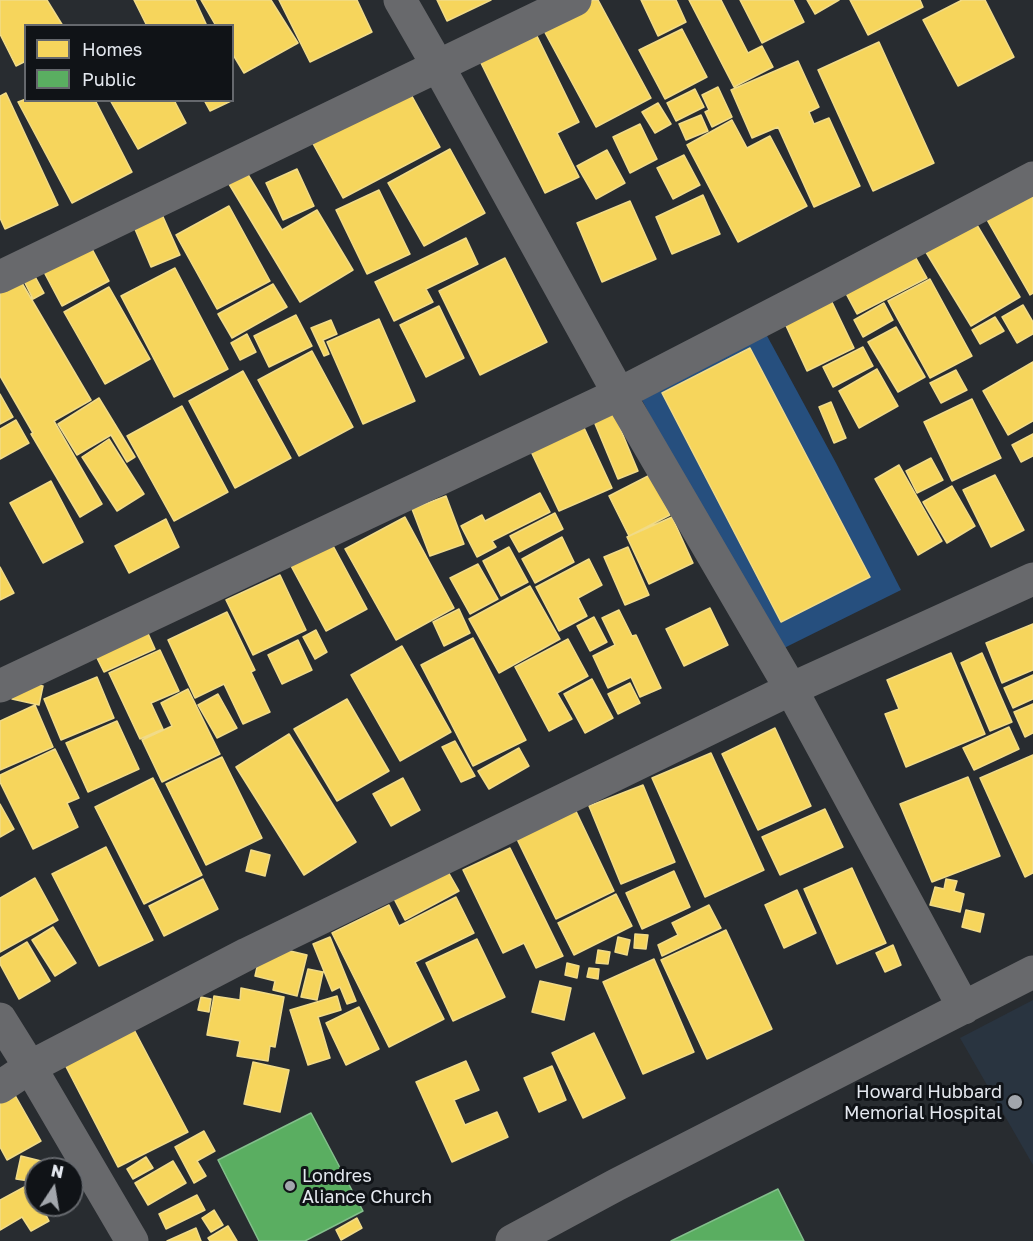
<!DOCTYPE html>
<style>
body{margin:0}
#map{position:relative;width:1033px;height:1241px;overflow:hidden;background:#282c30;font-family:"Golos Text",sans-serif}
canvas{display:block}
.legend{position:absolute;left:24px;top:24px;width:210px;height:78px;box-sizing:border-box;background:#101317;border:2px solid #65686d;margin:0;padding:8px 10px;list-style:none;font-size:18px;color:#e4e8ef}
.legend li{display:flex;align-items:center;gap:12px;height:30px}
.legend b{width:30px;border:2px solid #65686d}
.north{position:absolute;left:24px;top:1157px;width:60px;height:60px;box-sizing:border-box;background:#101317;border:2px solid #65686d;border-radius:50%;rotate:12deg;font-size:16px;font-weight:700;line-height:24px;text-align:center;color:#e4e8ef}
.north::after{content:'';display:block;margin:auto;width:21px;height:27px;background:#a2a6ac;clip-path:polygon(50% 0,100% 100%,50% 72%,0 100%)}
</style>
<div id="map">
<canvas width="1033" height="1241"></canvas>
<ul class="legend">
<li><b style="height:16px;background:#f6d55c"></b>Homes</li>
<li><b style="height:16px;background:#5aae61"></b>Public</li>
</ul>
<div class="north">N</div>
</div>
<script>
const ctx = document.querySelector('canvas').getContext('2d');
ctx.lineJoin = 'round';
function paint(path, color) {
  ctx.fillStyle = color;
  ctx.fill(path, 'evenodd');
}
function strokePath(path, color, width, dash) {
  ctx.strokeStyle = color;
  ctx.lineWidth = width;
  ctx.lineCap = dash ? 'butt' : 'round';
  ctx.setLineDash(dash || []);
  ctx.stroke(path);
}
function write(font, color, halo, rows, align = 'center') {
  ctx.font = font + ' "Golos Text",sans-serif';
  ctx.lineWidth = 6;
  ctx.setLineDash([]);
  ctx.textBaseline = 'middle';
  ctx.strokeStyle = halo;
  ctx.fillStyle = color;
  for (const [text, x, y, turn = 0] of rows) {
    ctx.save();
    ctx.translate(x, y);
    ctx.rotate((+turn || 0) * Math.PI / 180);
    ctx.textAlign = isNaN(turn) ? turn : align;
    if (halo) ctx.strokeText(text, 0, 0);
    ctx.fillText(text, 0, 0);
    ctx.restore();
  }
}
paint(new Path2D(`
 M1033,1000V1165L960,1038Z`), '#293440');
paint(new Path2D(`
 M766,334L836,463L901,590L772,654L640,396Z`), '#264f7e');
const homes = new Path2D(`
 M0,0H47L63,26H26V61L16,66L0,34Z
 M134,0H195L207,26H147Z
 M201,0H271L298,43L244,73L232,53V26H216Z
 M279,0H357L372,32L310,62Z
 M437,0H491L447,21Z
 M593,0H598L651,98L596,127L542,27Z
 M641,0H676L686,22L658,36Z
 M689,0H721L748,53L762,46L773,67L734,87Z
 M740,0H793L804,22L762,43Z
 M807,0H839L815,14Z
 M850,0H920L923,7L868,35Z
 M962,0H985L1014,57L958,86L923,20Z
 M682,29L707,77L665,99L639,50Z
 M535,32L579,122L557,133L579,177L545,193L479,59Z
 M879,42L934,163L873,191L818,70Z
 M798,61L819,107L809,112L814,124L829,118L860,186L814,207L778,127L752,138L731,90Z
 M718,87L732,117L712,127L705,112L709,110L702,95Z
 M408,89L440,147L343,198L311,140Z
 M695,89L704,107L676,121L667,103Z
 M6,93L58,205L5,229L0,218V96Z
 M26,99V100H95L132,172L72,203L18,102Z
 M110,100H174L186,123L138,149Z
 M204,100H231V101L210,111Z
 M658,103L671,124L655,133L642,112Z
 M701,115L708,131L686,140L679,124Z
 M732,120L747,148L770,136L807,206L738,242L687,145Z
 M640,124L657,159L630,173L613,137Z
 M450,149L485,213L424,246L388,183Z
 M607,150L625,183L596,199L577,166Z
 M684,155L700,185L673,199L657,168Z
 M297,169L314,206L283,220L266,183Z
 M247,173L282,230L317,210L353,270L300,302L229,184Z
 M1033,189V293L1030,295L982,211Z
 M379,190L410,254L367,274L336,210Z
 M703,195L720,234L672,254L656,217Z
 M630,201L656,259L602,282L577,223Z
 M229,206L270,281L217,309L176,235Z
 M160,210L180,255L151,267L132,222Z
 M974,220L1020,297L971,326L924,249Z
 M466,238L478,264L426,289L433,302L394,321L375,282Z
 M91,247L109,281L62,306L44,272Z
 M912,251L927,278L857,314L842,286Z
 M505,258L547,342L480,375L439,291Z
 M175,268L228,369L174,397L121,296Z
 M32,271L44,293L33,299L22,277Z
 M19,278L91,400L54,421L102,504L80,517L31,434L33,433L0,376V289Z
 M930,279L972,356L930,378L888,301Z
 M273,284L287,307L232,338L218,314Z
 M109,287L150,359L105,384L64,312Z
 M829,296L854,348L807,371L782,317Z
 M884,303L893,320L863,337L854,320Z
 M1023,305L1033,322V334L1017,343L1002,317Z
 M439,306L464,358L426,377L400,325Z
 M296,315L312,346L269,367L254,336Z
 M995,317L1004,331L980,344L972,330Z
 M379,319L415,401L363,424L327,342Z
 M331,320L337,334L323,340L329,354L324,356L311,328Z
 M896,327L925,377L898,392L868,342Z
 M247,334L256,352L240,360L231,343Z
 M863,347L873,366L833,387L823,367Z
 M750,348L870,577L781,622L662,393Z
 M312,351L353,427L299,456L258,380Z
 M1033,362V421L1008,435L983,391Z
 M877,369L898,406L859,428L839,391Z
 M956,370L967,390L941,403L930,383Z
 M243,371L291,458L235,488L189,401Z
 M0,394L13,417L0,424Z
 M99,398L135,457L127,462L111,435L77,455L58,424Z
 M972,399L1001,458L952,481L924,422Z
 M831,402L846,438L834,443L819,407Z
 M182,406L228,492L174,521L127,436Z
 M613,411L638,471L618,479L593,419Z
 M580,419L612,488L559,511L527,443Z
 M16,420L29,443L0,459V429Z
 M1033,434V456L1021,462L1012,445Z
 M109,439L144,494L117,511L82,457Z
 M931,458L943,480L917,493L906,471Z
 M899,465L942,541L918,555L875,479Z
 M650,475L670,515L629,536L609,496Z
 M995,475L1024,530L991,547L963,490Z
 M51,481L83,542L43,563L10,503Z
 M952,486L975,526L947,543L923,502Z
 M540,493L550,512L492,541L496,547L477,557L461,526L482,515L485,521Z
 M446,496L464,544L430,556L412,509Z
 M555,513L563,529L519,552L510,536Z
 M405,517L454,608L396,640L345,549Z
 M672,517L693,563L649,584L627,537Z
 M166,519L179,547L129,573L115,546Z
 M562,537L574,562L535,583L522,559Z
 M331,542L367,609L326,631L290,564Z
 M509,547L528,582L501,596L483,561Z
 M628,547L649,595L625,605L604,557Z
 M589,559L602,585L578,598L587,616L559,631L536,587Z
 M478,564L498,599L470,614L450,578Z
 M0,567L14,593L0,600Z
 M280,575L306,630L253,655L226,600Z
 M530,586L560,639L499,673L469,619Z
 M710,608L728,645L684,666L666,629Z
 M459,609L470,633L444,646L433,622Z
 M619,610L632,636L636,635L661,688L640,697L631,677L608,688L593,656L615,645L602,618Z
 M227,612L255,670L251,672L270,712L243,724L224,684L195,698L168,640Z
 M594,617L607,642L590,651L577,626Z
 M1033,624V670L1002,683L986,643Z
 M146,629L155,649L104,672L94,652Z
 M316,630L327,652L315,659L303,637Z
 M473,638L526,740L473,766L421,665Z
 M568,639L588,676L557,693L572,719L549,731L515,667Z
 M298,640L312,670L282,684L268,655Z
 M402,646L451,732L400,761L351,675Z
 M160,650L179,691L151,703L163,729L140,739L109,673Z
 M951,653L985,734L906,767L885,714L899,709L887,680Z
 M982,653L1012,722L990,731L961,663Z
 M1033,675V699L1013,708L1004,688Z
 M97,677L114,718L61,740L44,699Z
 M592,679L613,718L585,733L564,694Z
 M16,681L43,686L39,705L12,699Z
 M630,683L640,703L618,714L608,694Z
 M188,689L220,754L162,782L142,740L172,726L161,703Z
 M218,694L237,728L217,738L198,705Z
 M347,699L389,771L337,801L294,729Z
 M1033,704V733L1025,737L1014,712Z
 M35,705L53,747L0,770V721Z
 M117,721L139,769L88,792L66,743Z
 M1009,727L1019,749L974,770L963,748Z
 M775,728L811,806L758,830L722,754Z
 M289,734L356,842L304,875L236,767Z
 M455,741L475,776L461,782L442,747Z
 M519,748L529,766L489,789L478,771Z
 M55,749L79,798L67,803L78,827L33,849L0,782V775Z
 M711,753L764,870L705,897L652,778Z
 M1033,755V873L1025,877L980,778Z
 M222,757L262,838L206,865L166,784Z
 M968,777L1000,856L932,882L900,804Z
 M153,778L202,875L144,904L95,807Z
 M403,778L420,810L391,826L373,794Z
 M643,785L675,862L621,884L589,806Z
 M0,804L14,829L0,837Z
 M573,805L614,891L556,919L514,833Z
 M825,809L843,847L780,875L762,837Z
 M106,847L153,940L99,966L52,874Z
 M510,848L563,956L536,968L524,943L503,953L463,870Z
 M251,850L270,855L265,876L246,871Z
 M443,863L459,891L405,920L390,891Z
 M852,868L886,943L837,964L804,889Z
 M674,871L690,907L642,929L626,893Z
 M35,878L58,920L0,952V898Z
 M203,879L218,909L164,936L149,906Z
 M946,879L957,881L954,891L964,894L960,912L930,905L935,887L944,889Z
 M797,890L816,933L784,948L765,905Z
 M616,894L632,926L574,955L558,923Z
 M456,897L474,933L415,962L444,1019L389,1047L332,933L389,905L399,926Z
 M709,905L721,928L662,956L658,945L678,935L672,923Z
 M966,910L984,914L980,932L962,927Z
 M53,927L76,963L55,976L32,940Z
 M726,930L772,1029L707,1059L661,960Z
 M635,934L648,935L646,949L634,948Z
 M330,937L356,1001L347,1004L340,987L332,991L313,944Z
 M618,937L630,940L627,955L615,952Z
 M477,939L505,997L453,1021L426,963Z
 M27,942L50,981L19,999L0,964V958Z
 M893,945L901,965L885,972L876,953Z
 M282,949L307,955L297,996L273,990L275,981L255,976L261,950Z
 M598,950L610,952L608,964L596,963Z
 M654,959L694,1052L643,1074L603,982Z
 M567,963L579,966L577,978L565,975Z
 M589,968L599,969L598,979L587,977Z
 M308,969L323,972L317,1000L301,997Z
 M540,981L571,988L564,1020L532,1012Z
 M241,988L284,997L275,1047L270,1046L268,1061L237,1056L240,1041L207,1035L214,996L240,1000Z
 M337,996L341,1010L318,1017L330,1058L308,1065L290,1010Z
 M201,997L211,999L209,1012L198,1010Z
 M359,1007L379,1049L346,1065L326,1023Z
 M130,1022L188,1132L118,1167L61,1057Z
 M594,1033L625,1098L583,1118L552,1053Z
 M466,1061L479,1090L454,1100L465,1125L497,1112L508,1137L452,1162L416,1082Z
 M253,1062L289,1070L280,1112L244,1104Z
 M552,1066L566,1100L539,1112L524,1078Z
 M12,1090L41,1141L7,1160L0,1147V1096Z
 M204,1131L215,1151L197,1161L206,1176L194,1183L175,1147Z
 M21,1156L41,1161L39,1169H36V1182L16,1179Z
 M146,1157L153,1168L133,1179L127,1169Z
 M173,1161L186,1183L148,1205L135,1183Z
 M28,1185L36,1197V1205H41L49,1221L31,1231L22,1217L0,1230V1200Z
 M197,1195L205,1210L166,1229L159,1214Z
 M214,1210L223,1225L211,1232L202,1218Z
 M357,1218L362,1228L341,1240L336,1230Z
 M228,1226L237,1241H210L208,1238Z
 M196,1228L201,1241H167Z`);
paint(homes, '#f6d55c');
strokePath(homes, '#f1db88', 1.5);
const public = new Path2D(`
 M311,1113L363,1211L305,1241H259L218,1160Z
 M778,1189L804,1241H671Z`);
paint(public, '#5aae61');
strokePath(public, '#83bf8c', 1.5);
strokePath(new Path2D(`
 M400,0L438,66L619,394L791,689L964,1008
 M0,277L575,0
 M0,686L619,394L828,286L1033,178
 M0,1019L30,1067L132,1241
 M0,1087L30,1067L247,954L791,689L1033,579
 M512,1241L616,1185L1033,972`), '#68696c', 33);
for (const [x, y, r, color] of [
 [1015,1102,8,"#a2a6ac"],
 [290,1186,6,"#a2a6ac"]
]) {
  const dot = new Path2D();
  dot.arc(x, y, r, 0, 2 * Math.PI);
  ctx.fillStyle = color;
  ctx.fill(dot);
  strokePath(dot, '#101317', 2);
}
write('18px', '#e4e8ef', '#101317', [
 ["Howard Hubbard",1002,1092],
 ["Memorial Hospital",1002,1113],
 ["Londres",302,1176,"left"],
 ["Aliance Church",302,1197,"left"]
], 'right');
</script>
